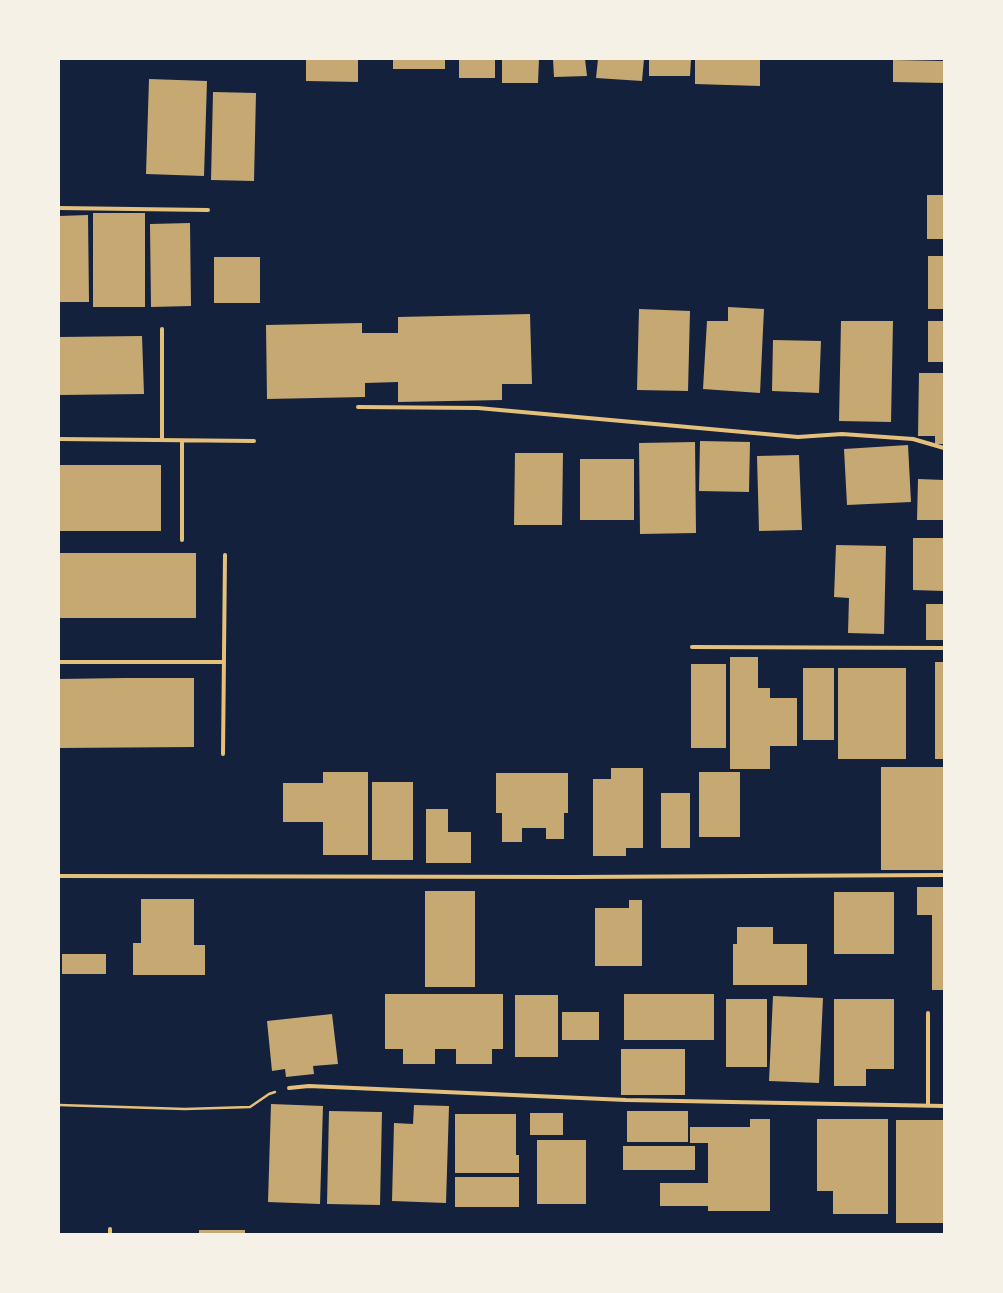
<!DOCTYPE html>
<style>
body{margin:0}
#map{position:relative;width:1003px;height:1293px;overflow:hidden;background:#14213d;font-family:Commissioner,sans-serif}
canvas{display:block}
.frame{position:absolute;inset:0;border:60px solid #f6f1e7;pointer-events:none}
</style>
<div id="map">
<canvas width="1003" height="1293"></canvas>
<div class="frame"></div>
</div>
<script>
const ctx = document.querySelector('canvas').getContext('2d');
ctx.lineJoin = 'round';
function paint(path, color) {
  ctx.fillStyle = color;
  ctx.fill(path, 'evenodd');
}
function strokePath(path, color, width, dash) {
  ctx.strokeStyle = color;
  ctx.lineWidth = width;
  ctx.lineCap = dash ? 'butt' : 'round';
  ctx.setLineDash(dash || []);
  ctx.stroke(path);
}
paint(new Path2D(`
 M306,59H358V82L306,81Z
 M393,59H445V69H393Z
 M459,59H495V78H459Z
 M502,59H539L538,83H502Z
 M553,59H585L587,76L554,77Z
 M598,59H644L642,81L596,78Z
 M649,59H691L690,76H649Z
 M695,59H760V86L695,84Z
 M893,60L944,61V83L893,82Z
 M149,79L207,81L204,176L146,174Z
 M213,92L256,93L254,181L211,180Z
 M927,195H944V239H927Z
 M93,213H145V307H93Z
 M88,215L89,302H59V216Z
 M190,223L191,306L151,307L150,224Z
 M928,256H944V309H928Z
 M214,257H260V303H214Z
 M728,307L764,309L760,393L703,389L707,321H728Z
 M639,309L690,311L688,391L637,390Z
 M530,314L532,384H502V400L398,402V382L365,383V397L267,399L266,325L362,323V333H398V317Z
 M841,321H893L891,422L839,421Z
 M928,321H944V362H928Z
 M142,336L144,394L59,395V337Z
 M773,340L821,341L819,393L772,391Z
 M919,373H944V444H935V436H918Z
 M700,441L750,442L749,492L699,491Z
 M695,442L696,533L640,534L639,443Z
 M908,445L911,502L847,505L844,449Z
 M515,453H563L562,525H514Z
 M799,455L802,530L759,531L757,456Z
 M580,459H634V520H580Z
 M59,465H161V531H59Z
 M918,479L944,480V520H917Z
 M913,538H944V591L913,590Z
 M836,545L886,546L884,634L848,633L849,598L834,597Z
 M59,553H196V618H59Z
 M926,604H944V640H926Z
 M730,657H758V688H770V698H797V746H770V769H730Z
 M935,662H944V759H935Z
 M691,664H726V748H691Z
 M803,668H834V740H803Z
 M838,668H906V759H838Z
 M125,678H194V747L59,748V679Z
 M881,767H944V870H881Z
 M611,768H643V848H626V856H593V779H611Z
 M323,772H368V855H323V822H283V783H323Z
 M699,772H740V837H699Z
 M496,773H568V813H564V839H546V828H522V842H502V813H496Z
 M372,782H413V860H372Z
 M661,793H690V848H661Z
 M426,809H448V832H471V863H426Z
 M917,887H944V990H932V915H917Z
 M425,891H475V987H425Z
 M834,892H894V954H834Z
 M141,899H194V945H205V975H133V943H141Z
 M629,900H642V966H595V908H629Z
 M737,927H773V944H807V985H733V944H737Z
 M62,954H106V974H62Z
 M385,994H503V1049H492V1064H456V1049H435V1064H403V1049H385Z
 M624,994H714V1040H624Z
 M515,995H558V1057H515Z
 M773,996L823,998L819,1083L769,1081Z
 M726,999H767V1067H726Z
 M834,999H894V1069H866V1086H834Z
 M562,1012H599V1040H562Z
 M332,1014L338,1064L313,1066L314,1074L286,1077L285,1069L272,1071L267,1021Z
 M621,1049H685V1095H621Z
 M271,1104L323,1106L320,1204L268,1202Z
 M414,1105L449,1106L446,1203L392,1201L394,1123L413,1124Z
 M329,1111L382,1112L380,1205L327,1204Z
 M627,1111H688V1142H627Z
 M530,1113H563V1135H530Z
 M455,1114H516V1155H519V1173H455Z
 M750,1119H770V1211H708V1206H660V1183H708V1143H690V1127H750Z
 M817,1119H888V1214H833V1191H817Z
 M896,1120H944V1223H896Z
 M537,1140H586V1204H537Z
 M623,1146H695V1170H623Z
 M455,1177H519V1207H455Z
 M199,1230H245V1234H199Z`), '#c6a872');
strokePath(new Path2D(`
 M59,1105L185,1109L250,1107L269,1094L275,1092`), '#e5c07b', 2.5);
strokePath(new Path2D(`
 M59,208L208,210
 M162,329V440
 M358,407L478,408L798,437L842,434L913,439L944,448
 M59,439L254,441
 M182,441V540
 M692,647L944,648
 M59,662H224
 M223,754L225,555
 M59,876L572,877L944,875
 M928,1013V1106
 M289,1088L309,1086L626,1100L944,1106
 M110,1234V1229`), '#e5c07b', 4);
</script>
